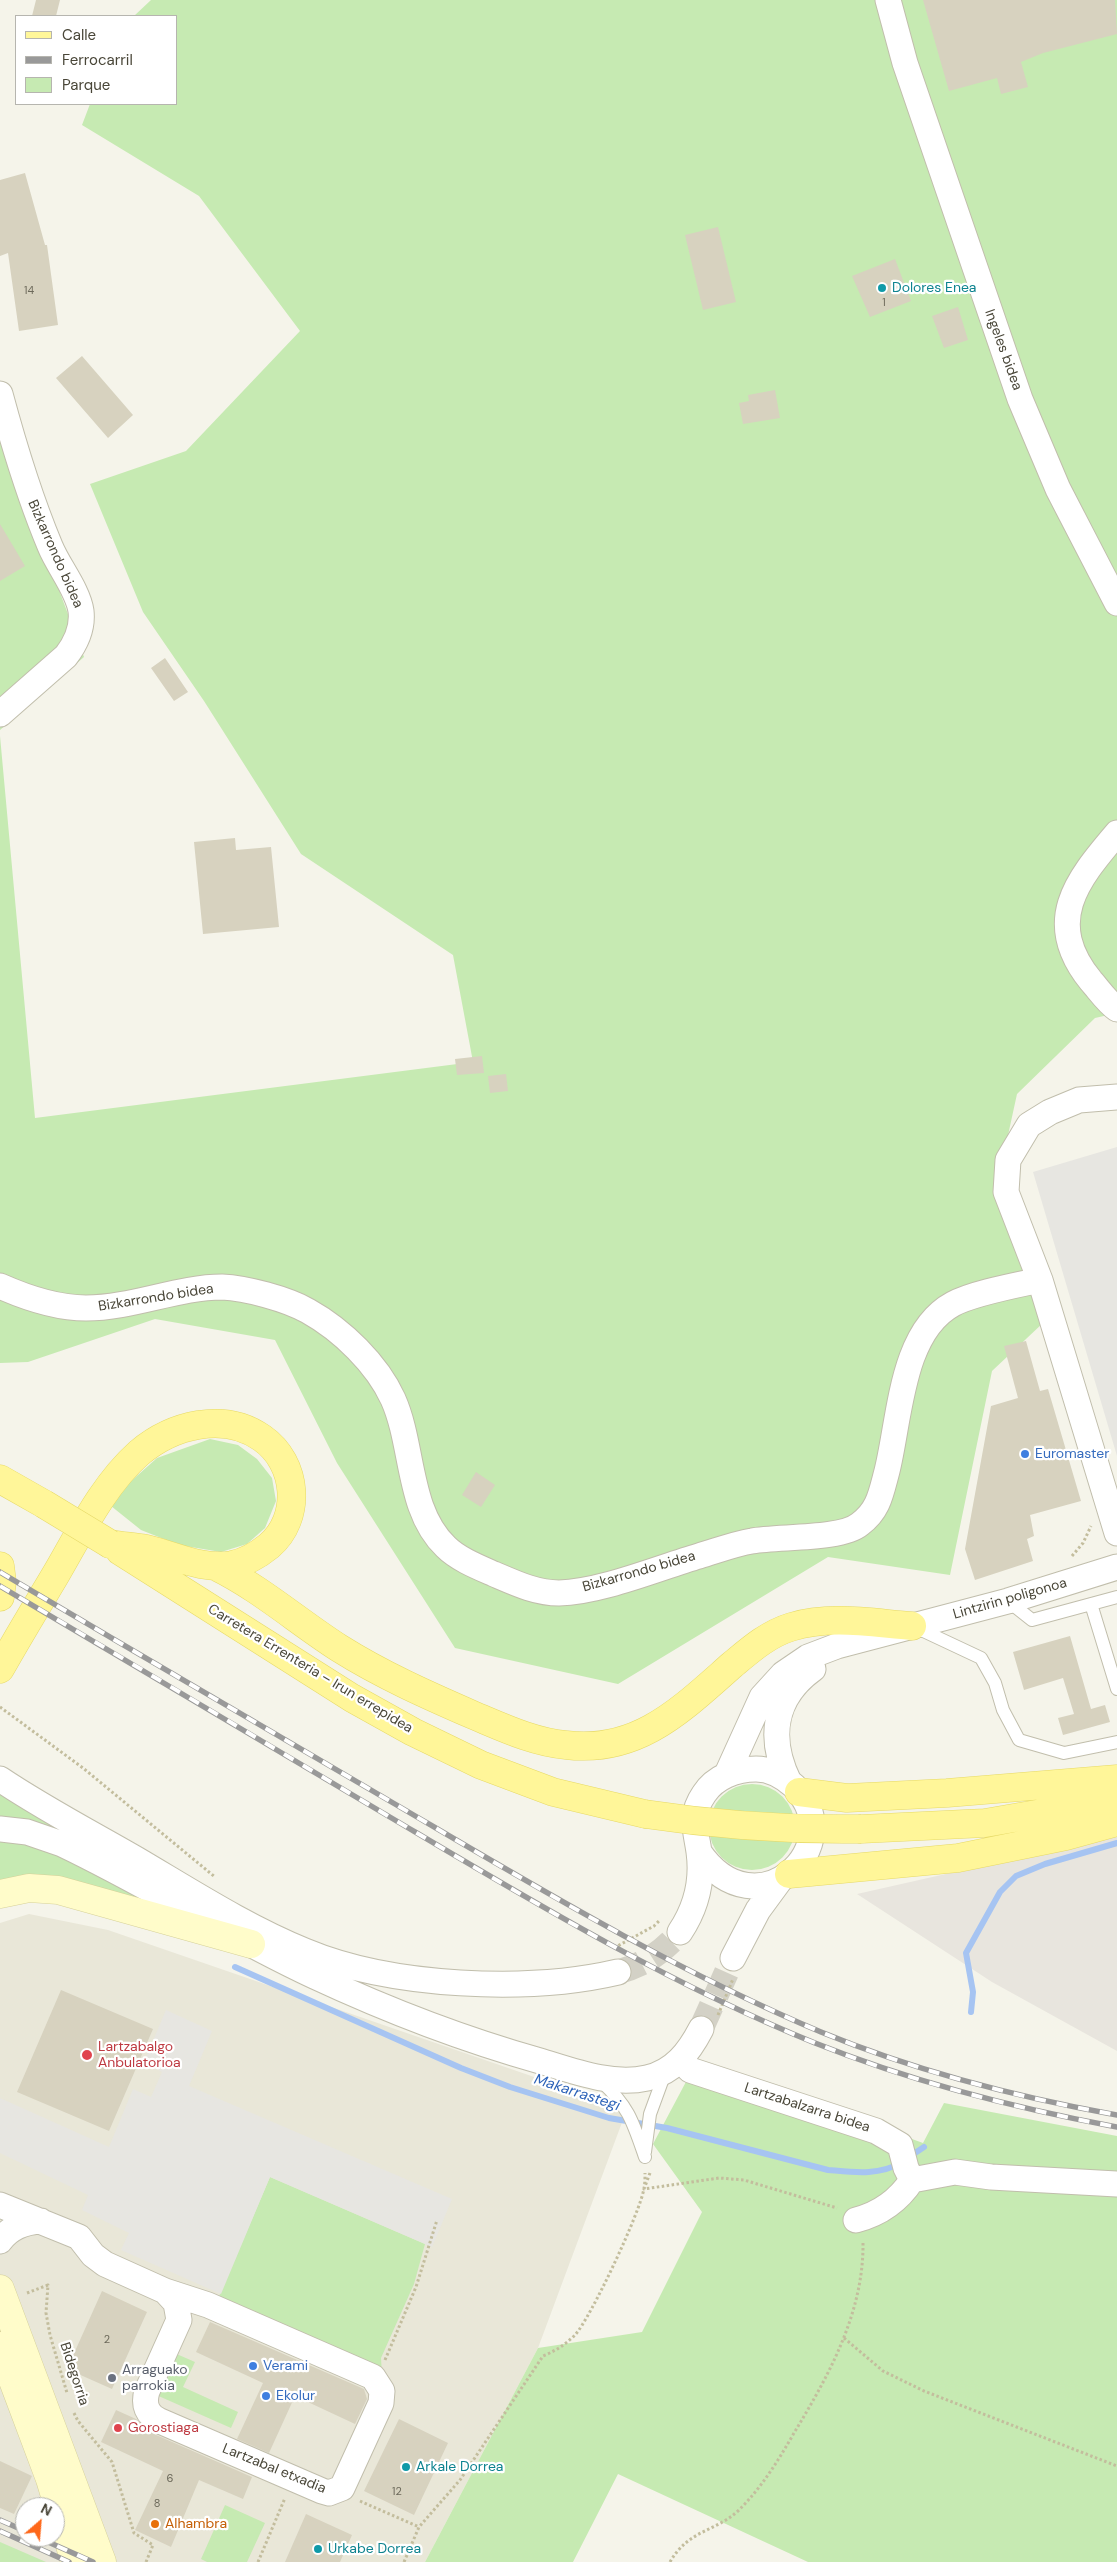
<!DOCTYPE html>
<meta charset="utf-8">
<style>
body{margin:0}
#map{position:relative;width:1117px;height:2562px;overflow:hidden;background:#f5f4ea;font-family:"DM Sans",sans-serif}
canvas{display:block}
.legend{position:absolute;left:15px;top:15px;width:162px;height:90px;box-sizing:border-box;background:#fff;border:1px solid #b6b5af;margin:0;padding:6px 9px;list-style:none;font-size:15px;color:#494638}
.legend li{display:flex;align-items:center;gap:10px;height:25px}
.legend b{width:25px;border:1px solid #b6b5af}
.north{position:absolute;left:15px;top:2497px;width:50px;height:50px;box-sizing:border-box;background:#fff;border:1px solid #b6b5af;border-radius:50%;rotate:27deg;font-size:14px;font-weight:700;line-height:20px;text-align:center;color:#494638}
.north::after{content:'';display:block;margin:auto;width:18px;height:22px;background:#fe6719;clip-path:polygon(50% 0,100% 100%,50% 72%,0 100%)}
</style>
<div id="map">
<canvas width="1117" height="2562"></canvas>
<ul class="legend">
<li><b style="height:6px;background:#fff699"></b>Calle</li>
<li><b style="height:6px;background:#999"></b>Ferrocarril</li>
<li><b style="height:14px;background:#c6eab2"></b>Parque</li>
</ul>
<div class="north">N</div>
</div>
<script>
const ctx = document.querySelector('canvas').getContext('2d');
ctx.lineJoin = 'round';
function paint(path, color) {
  ctx.fillStyle = color;
  ctx.fill(path, 'evenodd');
}
function strokePath(path, color, width, dash) {
  ctx.strokeStyle = color;
  ctx.lineWidth = width;
  ctx.lineCap = dash ? 'butt' : 'round';
  ctx.setLineDash(dash || []);
  ctx.stroke(path);
}
function write(font, color, halo, rows, align = 'center') {
  ctx.font = font + ' "DM Sans",sans-serif';
  ctx.lineWidth = 4.5;
  ctx.setLineDash([]);
  ctx.textBaseline = 'middle';
  ctx.strokeStyle = halo;
  ctx.fillStyle = color;
  for (const [text, x, y, turn = 0] of rows) {
    ctx.save();
    ctx.translate(x, y);
    ctx.rotate((+turn || 0) * Math.PI / 180);
    ctx.textAlign = isNaN(turn) ? turn : align;
    if (halo) ctx.strokeText(text, 0, 0);
    ctx.fillText(text, 0, 0);
    ctx.restore();
  }
}
paint(new Path2D(`
 M29,1914L108,1930L627,2109L538,2348L425,2562H0V1923ZM25,2507H55V2537H25Z`), '#e9e7d8');
paint(new Path2D(`
 M1117,1830V2051L992,1982L857,1894L1030,1855Z`), '#e8e5de');
paint(new Path2D(`
 M151,0H1117V1013L1095,1018L1017,1094L995,1195L1043,1323L992,1371L950,1575L828,1557L618,1684L455,1648L337,1463L275,1340L155,1319L28,1362L0,1363V736L35,1118L473,1062L453,955L301,854L204,701L143,612L90,484L186,451L300,331L199,196L82,125L90,104H176V16H134Z
 M0,432L84,657L0,730Z
 M210,1439L238,1445L257,1459L272,1478L276,1501L265,1528L247,1544L221,1552L179,1545L141,1530L111,1506L129,1483L157,1458Z
 M709 1827a43 43 0 1 1 86 0a43 43 0 1 1-86 0Z
 M0,1793L104,1854L0,1822Z
 M0,1841L33,1846L67,1859L155,1904L0,1883Z
 M697,2061L923,2143L944,2103L1117,2136V2562H808L618,2474L573,2562H425L538,2348L642,2332L702,2212L653,2144Z
 M270,2177L425,2244L414,2284L381,2358L382,2375L217,2301Z
 M172,2352L195,2362L183,2387L238,2412L231,2428L154,2394Z
 M225,2505L265,2523L247,2562H207L201,2559Z
 M0,2542L46,2562H0Z`), '#c6eab2');
paint(new Path2D(`
 M1117,1147V1456L1033,1172Z
 M166,2010L212,2031L189,2086L452,2199L432,2247L270,2177L221,2294L121,2250L129,2233L82,2210L88,2195L0,2153V2098L109,2147L133,2089L151,2097L162,2072L144,2062Z`), '#e7e6e1');
strokePath(new Path2D(`
 M235,1967L461,2068L510,2087L609,2118L667,2128L828,2170C852,2172 879,2176 900,2163
 M971,2012L973,1992L966,1953L1000,1892L1016,1876L1045,1864L1117,1843
 M909,2157L924,2147`), '#a6c4f2', 6);
paint(new Path2D(`
 M36,0H60L56,16H32Z
 M923,0H1115L1117,34L1043,53L1021,62L1028,87L1001,94L997,78L949,91Z
 M25,173L45,245H47L58,325L19,331L8,253L0,256V180Z
 M718,227L736,302L703,310L685,235Z
 M895,259L911,301L870,317L852,276Z
 M958,307L968,340L944,348L932,316Z
 M82,356L133,415L108,438L56,378Z
 M775,390L780,418L743,424L739,403L749,401L748,395Z
 M0,524L25,566L0,581Z
 M165,658L188,692L174,701L151,668Z
 M235,838L236,850L271,847L279,927L203,934L194,842Z
 M482,1056L484,1073L457,1075L455,1059Z
 M506,1074L508,1091L490,1093L488,1076Z
 M1026,1341L1040,1391L1048,1389L1081,1501L1030,1515L1034,1536L1027,1539L1033,1561L975,1580L965,1549L991,1406L1018,1398L1004,1346Z
 M476,1472L495,1485L481,1507L462,1495Z
 M1070,1636L1091,1709L1105,1705L1110,1722L1063,1735L1058,1718L1074,1714L1063,1678L1024,1690L1013,1652Z
 M61,1990L153,2029L109,2131L17,2092Z
 M102,2291L147,2312L112,2389L67,2369Z
 M210,2322L364,2389L367,2399L355,2424L295,2396L269,2453L237,2439L263,2383L196,2352Z
 M116,2410L136,2419L154,2434L252,2477L243,2499L199,2480L171,2547L135,2530L163,2471L101,2442Z
 M399,2419L448,2443L414,2515L364,2491Z
 M0,2461L32,2476L14,2514L0,2508Z
 M306,2514L352,2535L340,2562H285Z`), '#d7d2bf');
strokePath(new Path2D(`
 M618,1972C644,1965 663,1952 680,1932
 M701,2029L733,1958`), '#d3d1c6', 25, [25, 12]);
const service = new Path2D(`
 M1008,1601L1032,1620L1117,1597
 M1091,1604L1117,1689
 M915,1627L981,1658L995,1683L1003,1710L1019,1740L1064,1753L1117,1742
 M601,2081C629,2107 633,2122 645,2157
 M645,2152L650,2114L665,2073`);
const minor = new Path2D(`
 M888,0L905,63L1020,399L1058,489L1117,603
 M0,394C14,446 29,496 50,546C58,566 78,590 81,611C83,628 76,643 66,656L0,714
 M1117,833C1076,881 1043,922 1091,981C1099,990 1107,1002 1117,1009
 M1117,1097L1079,1100L1050,1112L1029,1125L1008,1160L1006,1192L1040,1280L1117,1533
 M0,1286C27,1298 56,1308 86,1308C132,1308 178,1287 222,1287C246,1288 287,1299 308,1311C342,1330 377,1364 393,1399C414,1446 407,1510 446,1547C458,1559 478,1567 494,1574C515,1583 536,1593 559,1593C601,1592 658,1568 699,1556C716,1551 734,1544 752,1541C778,1536 841,1540 860,1524C879,1510 881,1493 887,1471C900,1419 901,1332 953,1304C973,1293 1017,1285 1040,1280
 M727,1774L762,1697L783,1674L808,1657L837,1646L1008,1601L1117,1567
 M0,1779C43,1808 91,1833 136,1859C192,1892 246,1927 305,1951C391,1987 528,1993 618,1972
 M789,1782C768,1739 773,1698 813,1669
 M0,1829L27,1832L62,1844C148,1885 228,1936 314,1976C387,2010 462,2039 540,2061C573,2071 612,2086 647,2078C674,2072 689,2052 701,2029
 M680,1932C696,1908 703,1881 699,1852C696,1830 689,1816 704,1794C715,1777 736,1769 756,1769C770,1769 784,1777 794,1786C852,1845 757,1936 699,1852
 M733,1958L758,1910L780,1880
 M681,2059L690,2070L876,2131L900,2145L906,2168L912,2180
 M0,2205L79,2237L93,2255L105,2264L165,2291L208,2305L373,2377L382,2391L381,2403L342,2488L329,2493L322,2491L160,2421C147,2415 143,2405 147,2391L179,2320L176,2303L165,2291
 M856,2220C879,2214 899,2200 912,2180L955,2172L991,2177L1117,2184
 M0,2241C10,2227 24,2222 41,2221`);
const secondary = new Path2D(`
 M0,1894L29,1888L58,1890L251,1944
 M0,2289L102,2562
 M0,2346L50,2479L75,2562`);
const primary = new Path2D(`
 M0,1479L44,1504
 M120,1551L352,1698L413,1732L481,1765L553,1792L645,1814
 M0,1566L2,1582L0,1597
 M215,1566C260,1588 297,1621 339,1648C382,1675 427,1695 473,1715C502,1727 533,1742 566,1745C638,1754 682,1709 732,1665C750,1650 768,1634 791,1627C830,1615 872,1623 912,1626
 M0,1669C18,1637 37,1606 56,1574C80,1533 103,1485 139,1453C172,1425 224,1411 262,1438C298,1463 302,1518 269,1546C258,1555 246,1562 232,1565C202,1570 176,1556 147,1549C135,1547 122,1546 110,1544
 M799,1792L847,1798L947,1793L1117,1779
 M861,1829L985,1823L1117,1800
 M789,1874L958,1858L1066,1836L1117,1822`);
strokePath(service, '#c1beac', 14);
strokePath(minor, '#c1beac', 27);
strokePath(secondary, '#d6d199', 29);
strokePath(primary, '#e6d967', 29);
strokePath(new Path2D(`
 M1072,1556L1083,1543L1091,1526
 M0,1707L83,1768L215,1877
 M614,1948L654,1926L659,1921
 M718,2015L733,1979
 M650,2173L644,2189L719,2178L744,2180L837,2208
 M27,2293L48,2285L46,2313L50,2335L67,2393
 M844,2338L883,2371L924,2391L1117,2466
 M385,2360L416,2287L437,2220
 M74,2413L78,2421L112,2462L134,2533L153,2545L146,2562
 M360,2501L419,2527
 M258,2562L285,2498
 M404,2562L419,2527L460,2480L543,2356C555,2351 565,2345 575,2335C590,2319 641,2211 644,2188C645,2183 645,2178 645,2173
 M670,2562C689,2529 716,2532 739,2510C762,2487 778,2461 794,2433C829,2375 864,2312 863,2242`), '#c3bd9d', 3, [2.5, 2.5]);
strokePath(service, '#fff', 12);
strokePath(minor, '#fff', 25);
strokePath(secondary, '#fffcca', 28);
strokePath(primary, '#fff699', 28);
const rail = new Path2D(`
 M0,1572C133,1651 267,1729 400,1807C538,1888 674,1970 821,2032C916,2071 1016,2097 1117,2115
 M0,1586C126,1660 252,1735 378,1810C520,1894 662,1981 815,2043C913,2082 1014,2108 1117,2127
 M0,2520L25,2531
 M0,2531L69,2562
 M37,2537L93,2562`);
strokePath(rail, '#999', 5.5);
strokePath(rail, '#fff', 4, [11]);
const primaryBridge = new Path2D(`
 M44,1504L110,1544
 M645,1814C717,1825 788,1830 861,1829`);
strokePath(primaryBridge, '#e6d967', 29, []);
strokePath(primaryBridge, '#fff699', 28);
for (const [x, y, r, color] of [
 [882,288,5,"#0f9aa8"],
 [1025,1454,5,"#3f7fe0"],
 [87,2055,6,"#e0444e"],
 [253,2366,5,"#3f7fe0"],
 [112,2378,5,"#6b7280"],
 [266,2396,5,"#3f7fe0"],
 [118,2428,5,"#e0444e"],
 [406,2467,5,"#0f9aa8"],
 [155,2524,5,"#e8710a"],
 [318,2549,5,"#0f9aa8"]
]) {
  const dot = new Path2D();
  dot.arc(x, y, r, 0, 2 * Math.PI);
  ctx.fillStyle = color;
  ctx.fill(dot);
  strokePath(dot, '#fff', 2);
}
write('11px', '#6c695a', null, [
 ["14",29,291],
 ["1",884,303],
 ["2",107,2340],
 ["6",170,2479],
 ["12",397,2492],
 ["8",157,2504]
]);
write('14px', '#0d838f', '#fff', [
 ["Dolores Enea",892,288],
 ["Arkale Dorrea",416,2467],
 ["Urkabe Dorrea",328,2549]
], 'left');
write('14px', '#494638', '#fff', [
 ["Ingeles bidea",1003,350,70],
 ["Bizkarrondo bidea",55,554,66],
 ["Bizkarrondo bidea",156,1298,-9],
 ["Bizkarrondo bidea",639,1572,-16],
 ["Lintzirin poligonoa",1010,1599,-16],
 ["Carretera Errenteria – Irun errepidea",310,1669,31],
 ["Lartzabalzarra bidea",807,2108,18],
 ["Bidegorria",74,2374,72],
 ["Lartzabal etxadia",274,2469,22]
]);
write('14px', '#366cbe', '#fff', [
 ["Euromaster",1035,1454],
 ["Verami",263,2366],
 ["Ekolur",276,2396]
], 'left');
write('14px', '#be3a42', '#fff', [
 ["Lartzabalgo",98,2047],
 ["Anbulatorioa",98,2063],
 ["Gorostiaga",128,2428]
], 'left');
write('14px', '#5b616d', '#fff', [
 ["Arraguako",122,2370],
 ["parrokia",122,2386]
], 'left');
write('14px', '#c56008', '#fff', [
 ["Alhambra",165,2524]
], 'left');
write('italic 15px', '#2d63b9', '#fff', [
 ["Makarrastegi",577,2093,18]
]);
</script>
